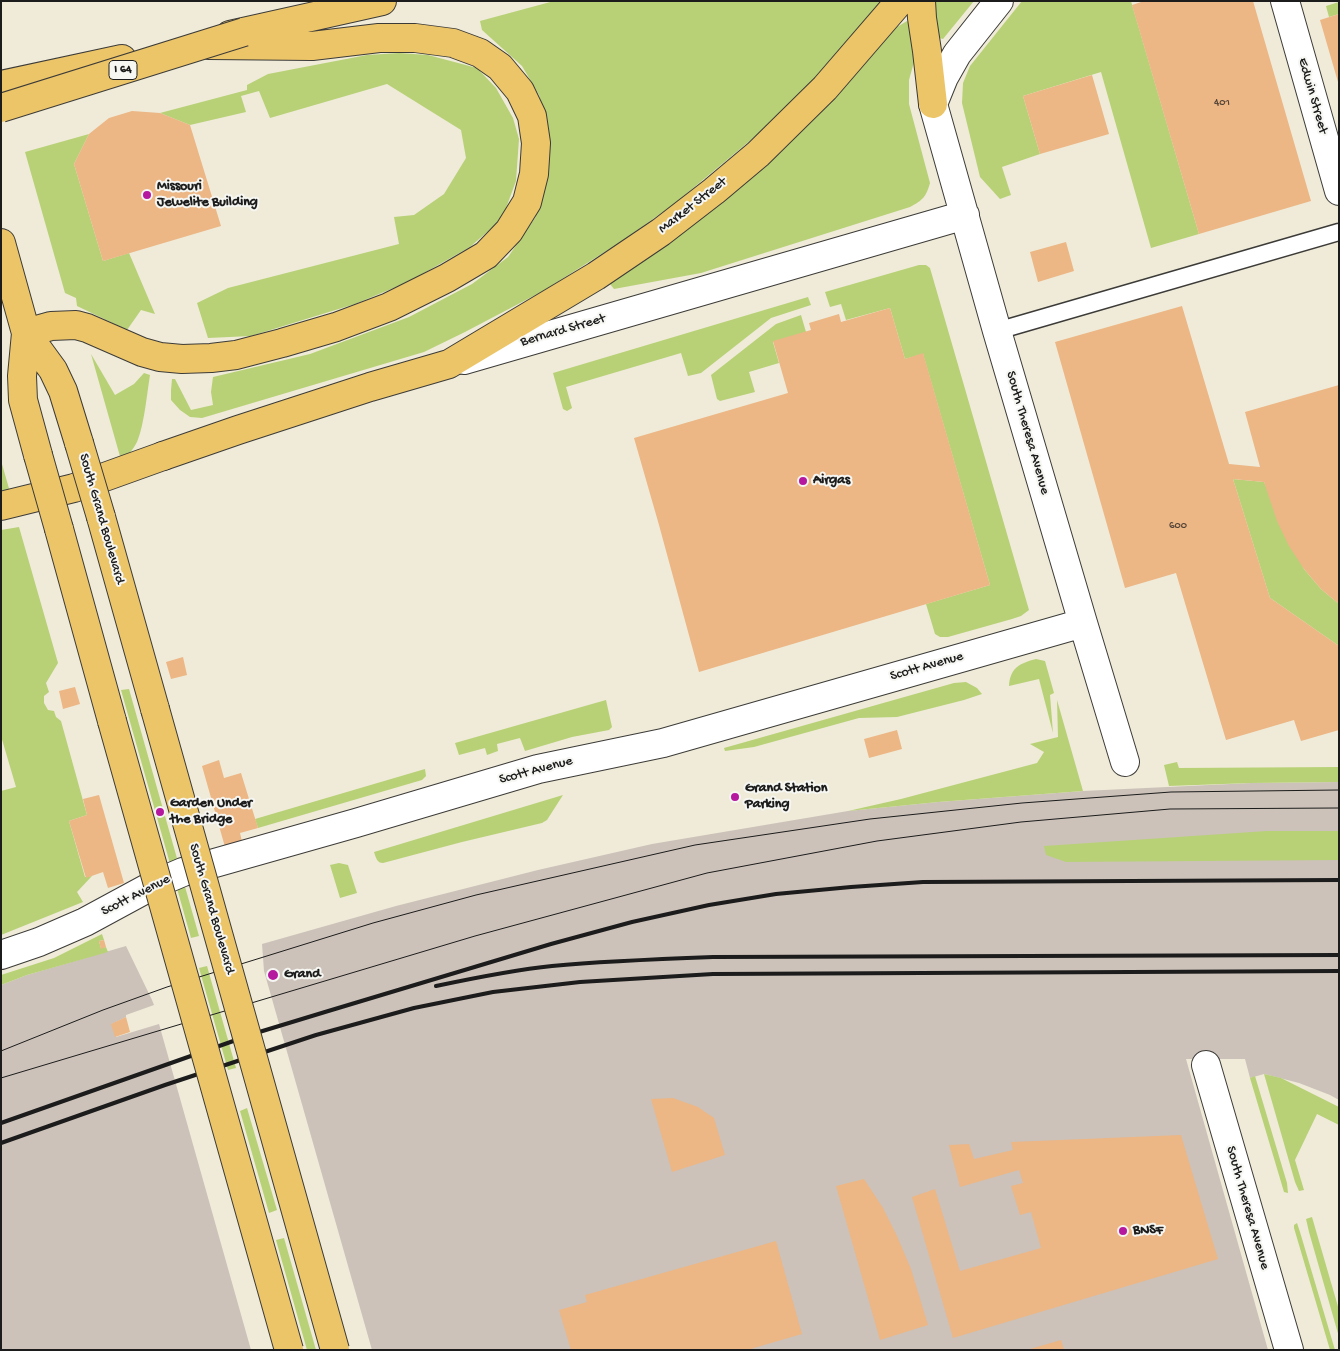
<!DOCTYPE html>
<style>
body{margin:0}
#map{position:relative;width:1340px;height:1351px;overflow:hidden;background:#efebd8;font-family:"Gochi Hand",sans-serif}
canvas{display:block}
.frame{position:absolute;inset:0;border:2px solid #1c1c1c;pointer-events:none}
</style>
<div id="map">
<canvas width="1340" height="1351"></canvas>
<div class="frame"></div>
</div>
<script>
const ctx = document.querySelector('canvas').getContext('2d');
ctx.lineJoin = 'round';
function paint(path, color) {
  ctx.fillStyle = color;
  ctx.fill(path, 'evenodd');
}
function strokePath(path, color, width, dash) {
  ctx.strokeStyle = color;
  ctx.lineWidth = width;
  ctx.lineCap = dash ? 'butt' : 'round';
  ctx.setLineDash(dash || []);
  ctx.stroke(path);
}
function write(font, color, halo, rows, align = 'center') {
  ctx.font = font + ' "Gochi Hand",sans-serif';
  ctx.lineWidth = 4;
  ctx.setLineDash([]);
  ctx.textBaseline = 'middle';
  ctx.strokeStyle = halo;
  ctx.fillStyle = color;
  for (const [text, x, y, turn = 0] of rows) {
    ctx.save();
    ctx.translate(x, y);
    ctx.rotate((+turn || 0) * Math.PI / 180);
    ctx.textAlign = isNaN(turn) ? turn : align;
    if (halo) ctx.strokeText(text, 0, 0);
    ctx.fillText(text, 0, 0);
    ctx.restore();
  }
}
paint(new Path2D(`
 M1339,782V1100L1330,1095L1299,1083L1264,1074L1250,1078L1245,1059H1186L1268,1350H372L264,971L262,944L396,906L538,870L652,844L848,811L938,802L1083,791L1251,783Z
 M126,946L152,1000L154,1005L126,1015V1017L112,1024L116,1037L159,1024L251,1350H1V985L27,975Z`), '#ccc2b9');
paint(new Path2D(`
 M554,1H881L831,62L764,129L674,204L622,241L543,291L465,332L424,352L202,418L190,417L180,410L171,400V390L172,379H175L191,410L213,405L211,392L213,377L310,354L409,317L472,284L508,257L535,218L547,179L549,129L539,95L522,66L482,30L480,21Z
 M933,1H974L943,39L939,38L935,28Z
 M1022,1H1131L1199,234L1151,248L1101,72L1023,96L1040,154L1002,167L1011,195L1000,199L980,177L962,103L963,83L970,66Z
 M1339,2V14L1329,17L1326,6Z
 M907,21L911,26L914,62L909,80V104L930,183C926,197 923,200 910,207L701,273L614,289L610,284L659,250L820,111L897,27Z
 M399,53L428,55L477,68L496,88L513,118L519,139L516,181L502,219L470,247L408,282L355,304L251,336L208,338L197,303L228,288L399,244L394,217L414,215L444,194L466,158L461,130L387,84L270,118L259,91L241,96L246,112L190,125L160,113L247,90V85L268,74L367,55Z
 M89,134L74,164L103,261L129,253L155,314L141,310L127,330L77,306L76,298L65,293L25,152Z
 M919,265H926L930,268L1029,610L1021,616L1012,619L948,637H940L935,634L926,604L990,585L923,354L905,359L890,308L846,320L841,304L830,307L825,292Z
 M808,297L811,305L771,318L701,373L688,376L681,353L566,387L572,408L567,411L563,409L553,373Z
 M801,315L806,332L773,342L779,363L749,372L755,392L720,401L717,399L711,375L776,324Z
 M91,354L115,395L134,384L144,373L150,375C147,394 144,426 137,442C133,450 128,455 121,460Z
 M1,463L2,464L10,492L1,493Z
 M1233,479L1264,482L1304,569L1321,589L1339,604V646L1270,598Z
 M19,527L58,663L46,683L49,692L44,696V703L48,710L54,711L56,717L61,721L87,815L69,821L85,877L92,876L77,892L83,902L1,935V791L16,787L1,736V530Z
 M1036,659L1045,661L1054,693L1050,695L1053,733L1039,679L1009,686C1010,668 1020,663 1036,659Z
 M966,682L977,688L982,694L964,700L897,717L859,718L754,747L725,751L724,748L954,683Z
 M129,689L199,936L191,938L121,690Z
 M606,700L612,727L609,730L572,737L525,751L520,738L497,744L498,751L487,755L485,748L459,755L455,743Z
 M1057,700L1083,791L938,802L848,811L901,799L1037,763L1044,752L1030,744L1058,737Z
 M1177,762L1179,768L1339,767V782L1251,783L1169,786L1164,765Z
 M425,769L426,776L422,780L258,828L255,819Z
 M563,795L547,820L542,823L462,842L383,863C377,863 376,858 374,852Z
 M1267,831H1339V860L1066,862L1046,855L1044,846Z
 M339,863L348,865L357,893L340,898L330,865Z
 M102,934L104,940L99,941L101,948L106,947L108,952L27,975L1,985V975L54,958Z
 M207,966L236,1068L228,1070L199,968Z
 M1264,1074L1281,1078L1339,1107V1125L1317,1114L1295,1160L1304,1190L1299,1191L1295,1182Z
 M1255,1076L1287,1183L1288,1193L1284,1192L1250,1078Z
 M247,1108L277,1210L269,1213L240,1111Z
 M1312,1217L1339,1310V1337L1309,1232L1306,1219Z
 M1297,1223L1300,1232L1335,1350H1330L1294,1228V1225Z
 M284,1238L316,1350H307L276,1240Z`), '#b8d177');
paint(new Path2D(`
 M1144,1H1253L1311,201L1199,234L1132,5Z
 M1339,14V82H1338L1320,20Z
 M1092,75L1109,134L1040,154L1023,96Z
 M132,111L160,113L190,125L221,226L103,261L74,164L89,134L109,118Z
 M1066,242L1074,271L1038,282L1030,252Z
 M1182,306L1229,464L1260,467L1245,412L1339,385V604L1321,589L1304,569L1289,546L1277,521L1264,482L1233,479L1270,598L1339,646V730L1301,741L1294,720L1226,740L1176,573L1125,588L1055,342Z
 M890,308L905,359L923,353L990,585L699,672L659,525L634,438L788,393L773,341L811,330L809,323L839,314L841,322Z
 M183,657L187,675L171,679L166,662Z
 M75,687L80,704L63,709L59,691Z
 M897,730L902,749L869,758L864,739Z
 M219,760L224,778L241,773L258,828L240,833L244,850L227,854L202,766Z
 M99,795L124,883L108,888L103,872L86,878L69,821L87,815L83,799Z
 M104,940L106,947L101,949L99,941Z
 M126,1017L130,1032L115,1037L111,1024Z
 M673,1098L698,1107L714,1118L725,1155L672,1172L651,1099Z
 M1181,1135L1218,1259L953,1338L912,1197L935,1189L960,1271L1041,1248L1031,1212L1020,1215L1011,1186L1023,1183L1019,1170L960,1187L949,1145L969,1144L974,1159L1013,1150L1011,1142Z
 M864,1179L883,1208L897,1236L911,1269L928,1325L880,1340L836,1186Z
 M776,1241L802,1334L747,1350H571L559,1310L587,1302L585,1295Z
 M1061,1340L1064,1350H1030V1349Z`), '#ecb685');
const service = new Path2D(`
 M997,331L1339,232`);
const minor = new Path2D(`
 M999,1L957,54L944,77L933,104L997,331L1083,623L1125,762
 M1285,1L1339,191
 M464,360L965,215
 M1,955L39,942L85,922L157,883L183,872L356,823L538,769L663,743L1083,623
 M1206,1065L1289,1350`);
const primary = new Path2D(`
 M921,1L922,18L927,51L933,104
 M1,243L26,333L53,370L63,391L79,443
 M26,333L22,376L23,400L38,455
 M163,456L238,430L370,387L449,364L596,276L661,232L714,191L758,154L825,88L900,1
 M101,517L155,709
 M59,529L112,721`);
const motorway = new Path2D(`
 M230,35L382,1
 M1,85L122,59
 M26,333L51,326L76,325L87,328L142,352L160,357L182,359L211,358L236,355L282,343L336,327L389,307L447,278L486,255L509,231L527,202L534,174L536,143L532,116L520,91L500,67L480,53L453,43L415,38H379L312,46L209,45
 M1,506L74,488L163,456`);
strokePath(service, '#3c3b38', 19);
strokePath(minor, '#3c3b38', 30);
strokePath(primary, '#3c3b38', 30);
strokePath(motorway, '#3c3b38', 30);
strokePath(service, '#fff', 16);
strokePath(minor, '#fff', 28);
strokePath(primary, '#edc569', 28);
strokePath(motorway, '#edc569', 28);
strokePath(new Path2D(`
 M1,1051L103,1010L167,987L373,923L476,895L695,845L870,819L1022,803L1171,792L1339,790
 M1,1078L475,936L707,873L877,841L1021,822L1170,809L1339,808`), '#1c1c1c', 1);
strokePath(new Path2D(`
 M436,986C474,978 513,970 552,966C606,961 661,959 715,957L1339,955
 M1,1123L256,1033L325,1012L551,944L632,922L709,905L776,894L851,887L923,882L1339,880
 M1,1143L165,1085L316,1035L414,1008L493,992L580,982L713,974L1339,971`), '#1c1c1c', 4);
const primaryBridge = new Path2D(`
 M79,443L101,517
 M38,455L59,529
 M155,709L335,1350
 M112,721L289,1350`);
const motorwayBridge = new Path2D(`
 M1,108L244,32`);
strokePath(primaryBridge, '#3c3b38', 30, []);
strokePath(motorwayBridge, '#3c3b38', 30, []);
strokePath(primaryBridge, '#edc569', 28);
strokePath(motorwayBridge, '#edc569', 28);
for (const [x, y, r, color] of [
 [147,195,5,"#b5179e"],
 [803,481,5,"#b5179e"],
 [735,797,5,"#b5179e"],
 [160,812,5,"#b5179e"],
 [273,975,6,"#b5179e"],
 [1123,1231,5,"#b5179e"]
]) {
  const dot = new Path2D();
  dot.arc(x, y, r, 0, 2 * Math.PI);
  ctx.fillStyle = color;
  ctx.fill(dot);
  strokePath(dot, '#f6f6f2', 2);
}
write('11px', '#504236', null, [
 ["401",1222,103],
 ["600",1178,526]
]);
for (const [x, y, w] of [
 [123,70,28]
]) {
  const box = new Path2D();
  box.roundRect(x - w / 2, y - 9.5, w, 19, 4);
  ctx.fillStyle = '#f6f6f2';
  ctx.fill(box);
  strokePath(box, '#1c1c1c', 1);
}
write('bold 12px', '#1c1c1c', null, [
 ["I 64",123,70]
]);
write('14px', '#1c1c1c', '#f6f6f2', [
 ["Edwin Street",1312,96,74],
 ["Market Street",693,206,-38],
 ["Bernard Street",563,331,-16],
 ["South Theresa Avenue",1027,433,74],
 ["South Grand Boulevard",101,519,74],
 ["Scott Avenue",927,667,-16],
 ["Scott Avenue",536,771,-15],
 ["Scott Avenue",136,896,-27],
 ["South Grand Boulevard",211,909,74],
 ["South Theresa Avenue",1247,1208,74]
]);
write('bold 14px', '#1c1c1c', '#f6f6f2', [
 ["Missouri",157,187],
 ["Jewelite Building",157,203],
 ["Airgas",813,481],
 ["Grand Station",745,789],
 ["Parking",745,805],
 ["Garden Under",170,804],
 ["the Bridge",170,820],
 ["Grand",284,975],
 ["BNSF",1133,1231]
], 'left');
</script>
